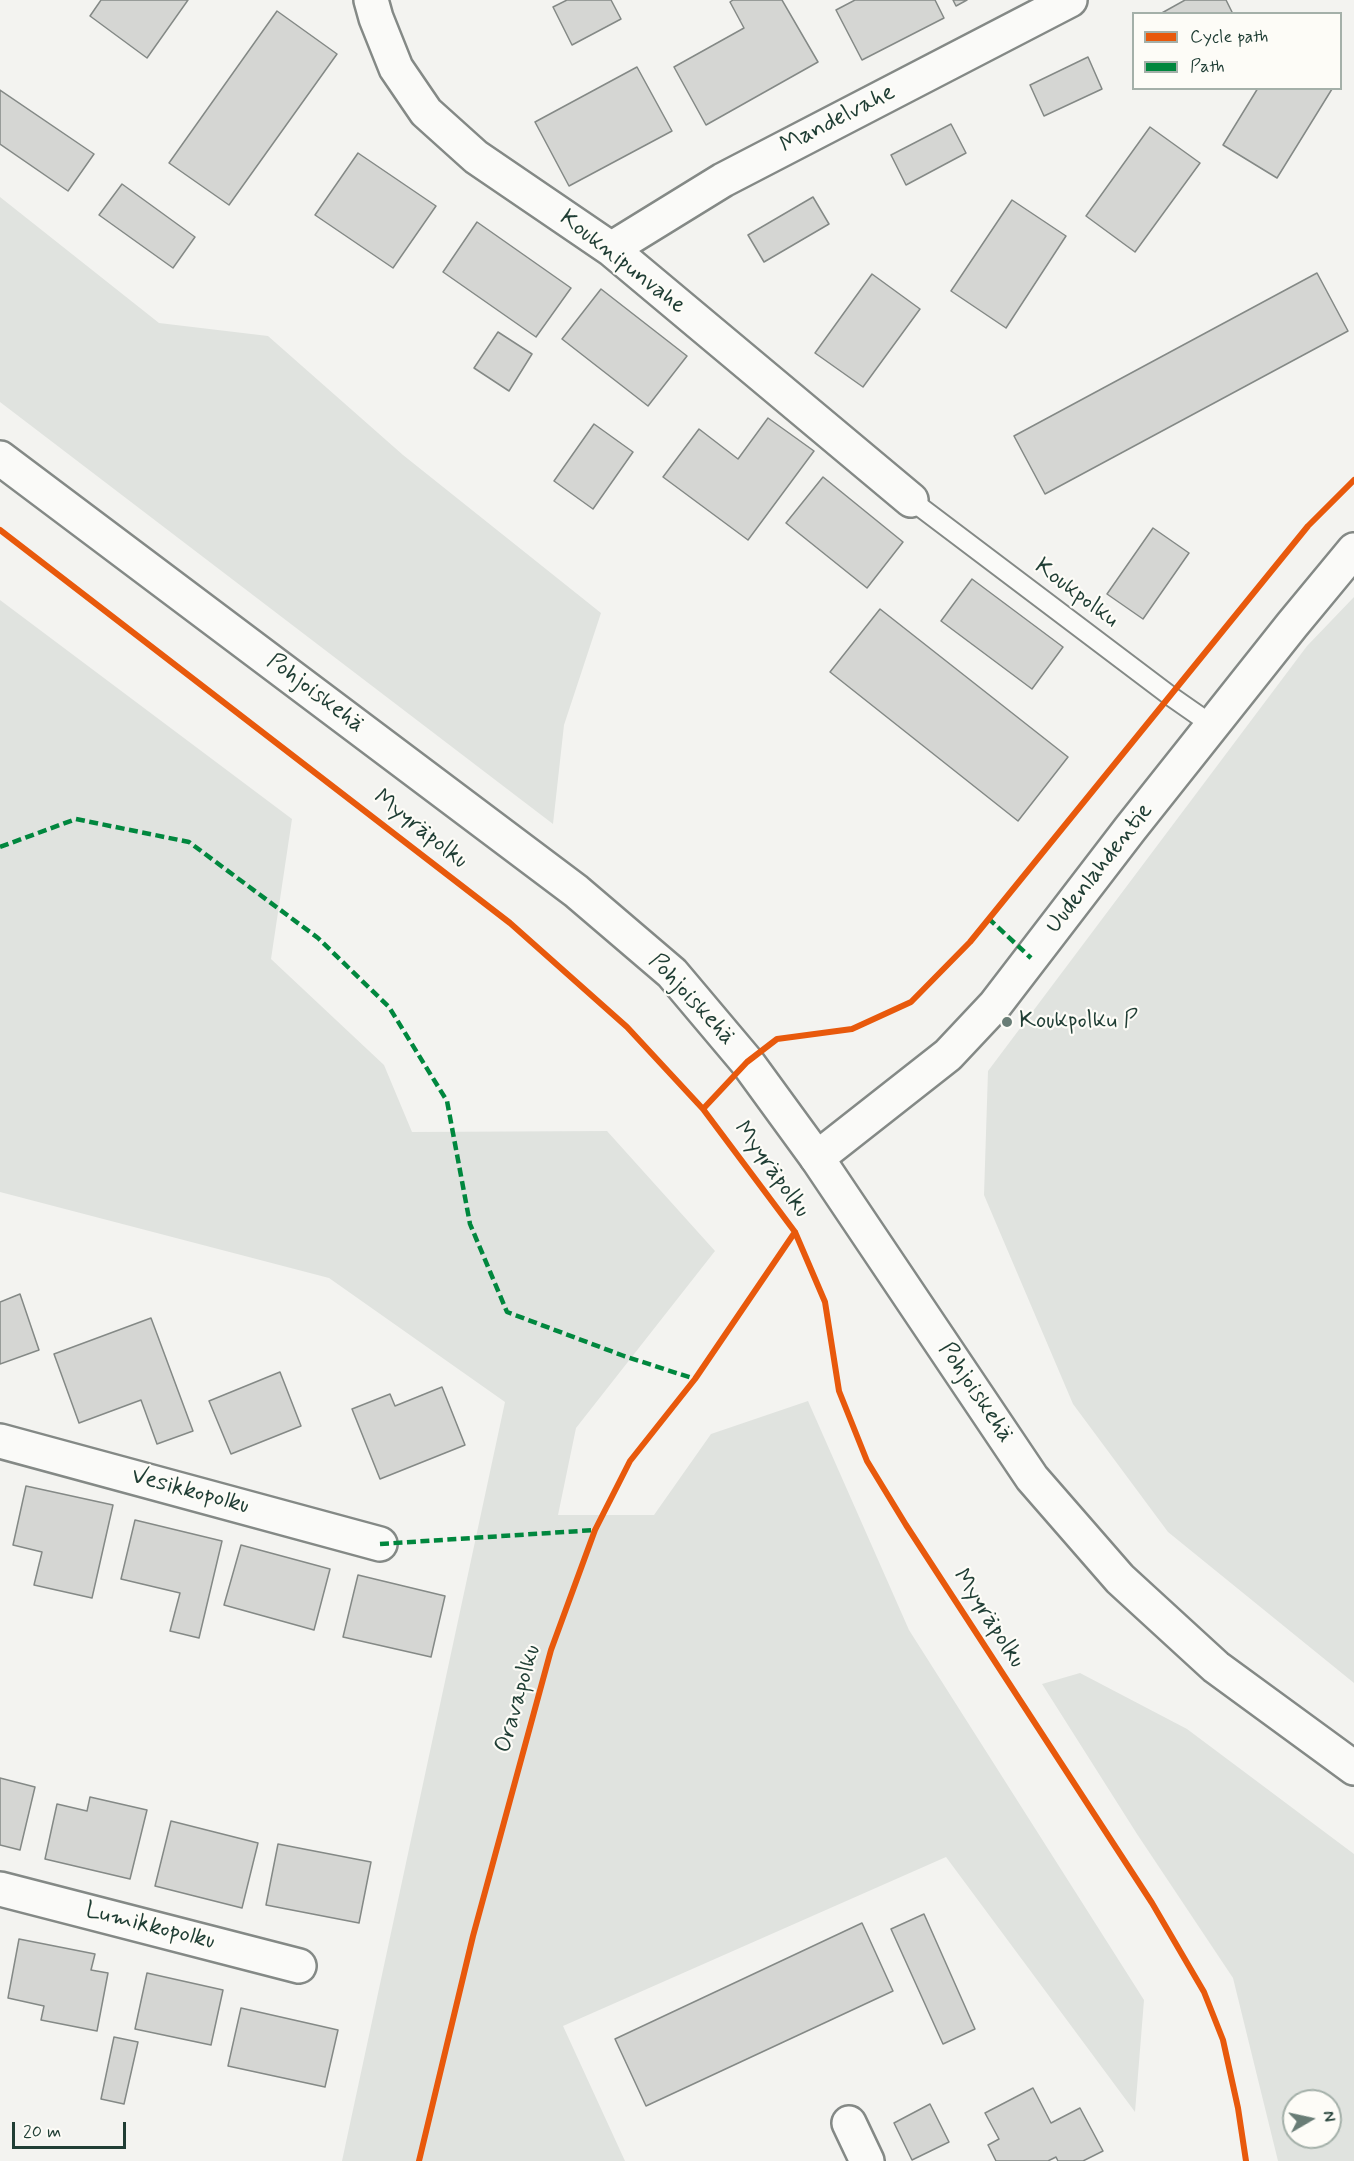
<!DOCTYPE html>
<meta charset="utf-8">
<style>
body{margin:0}
#map{position:relative;width:1354px;height:2161px;overflow:hidden;background:#f3f3f0;font-family:Mynerve,sans-serif}
canvas{display:block}
.legend{position:absolute;left:1132px;top:12px;width:210px;height:78px;box-sizing:border-box;background:#fdfcf7;border:2px solid #a4b0a9;margin:0;padding:8px 10px;list-style:none;font-size:18px;color:#1f3d34}
.legend li{display:flex;align-items:center;gap:12px;height:30px}
.legend b{width:30px;border:2px solid #a4b0a9}
.north{position:absolute;left:1282px;top:2089px;width:60px;height:60px;box-sizing:border-box;background:#fdfcf7;border:2px solid #a4b0a9;border-radius:50%;rotate:81deg;font-size:16px;font-weight:700;line-height:24px;text-align:center;color:#1f3d34}
.north::after{content:'';display:block;margin:auto;width:21px;height:27px;background:#697d76;clip-path:polygon(50% 0,100% 100%,50% 72%,0 100%)}
.scale{position:absolute;left:12px;top:2122px;width:114px;height:27px;box-sizing:border-box;border:3px solid #1f3d34;border-top:0;padding-left:8px;font-size:18px;line-height:21px;white-space:nowrap;color:#1f3d34;-webkit-text-stroke:4px #fdfcf7;paint-order:stroke}
</style>
<div id="map">
<canvas width="1354" height="2161"></canvas>
<ul class="legend">
<li><b style="height:8px;background:#e8590c"></b>Cycle path</li>
<li><b style="height:8px;background:#00873e"></b>Path</li>
</ul>
<div class="north">N</div>
<div class="scale">20 m</div>
</div>
<script>
const ctx = document.querySelector('canvas').getContext('2d');
ctx.lineJoin = 'round';
function paint(path, color) {
  ctx.fillStyle = color;
  ctx.fill(path, 'evenodd');
}
function strokePath(path, color, width, dash) {
  ctx.strokeStyle = color;
  ctx.lineWidth = width;
  ctx.lineCap = dash ? 'butt' : 'round';
  ctx.setLineDash(dash || []);
  ctx.stroke(path);
}
function write(font, color, halo, rows, align = 'center') {
  ctx.font = font + ' Mynerve,sans-serif';
  ctx.lineWidth = 4.5;
  ctx.setLineDash([]);
  ctx.textBaseline = 'middle';
  ctx.strokeStyle = halo;
  ctx.fillStyle = color;
  for (const [text, x, y, turn = 0] of rows) {
    ctx.save();
    ctx.translate(x, y);
    ctx.rotate((+turn || 0) * Math.PI / 180);
    ctx.textAlign = isNaN(turn) ? turn : align;
    if (halo) ctx.strokeText(text, 0, 0);
    ctx.fillText(text, 0, 0);
    ctx.restore();
  }
}
paint(new Path2D(`
 M0,197L159,323L268,336L403,455L601,613L564,725L553,824L0,402Z
 M1354,597V1683L1168,1532L1073,1404L984,1195L988,1071L1307,646Z
 M0,600L292,819L271,959L384,1065L412,1132L607,1131L715,1251L576,1428L558,1515H654L711,1434L808,1401L909,1630L1144,2000L1135,2112L946,1857L563,2026L625,2161H342L505,1402L329,1278L0,1192Z
 M1080,1673L1187,1729L1354,1854V2161H1278L1233,1978L1137,1834L1042,1684ZM1294,2101H1330V2137H1294Z`), '#e0e3df');
const building = new Path2D(`
 M101,0H188L147,58L90,16Z
 M567,0H611L621,19L572,45L553,7Z
 M733,0H782L818,62L706,125L674,67L744,28L730,2Z
 M855,0H935L944,18L862,60L836,10Z
 M953,0H967L956,6Z
 M1185,0H1226L1233,14H1160Z
 M277,11L337,54L229,205L169,163Z
 M1088,57L1102,89L1044,116L1030,85Z
 M637,67L672,131L569,186L535,122Z
 M1258,88L1332,89L1277,178L1223,145Z
 M0,90L94,154L68,191L0,144Z
 M951,124L966,153L906,185L891,155Z
 M1150,127L1200,163L1135,252L1086,216Z
 M358,153L436,206L393,268L315,215Z
 M122,184L195,237L173,268L99,215Z
 M813,197L829,224L764,262L748,235Z
 M1012,200L1066,236L1006,328L951,291Z
 M477,222L571,288L536,337L443,272Z
 M1317,273L1348,331L1045,494L1014,436Z
 M872,274L920,309L863,387L815,353Z
 M601,289L687,356L648,406L562,339Z
 M498,332L532,354L509,391L474,368Z
 M768,418L814,451L748,540L663,477L699,429L738,459Z
 M594,424L633,452L593,509L554,481Z
 M823,477L903,542L867,588L786,523Z
 M1153,528L1189,553L1143,619L1107,594Z
 M972,579L1063,647L1032,689L941,621Z
 M880,609L1068,757L1018,821L830,672Z
 M20,1294L39,1350L0,1364V1302Z
 M151,1318L193,1431L157,1444L141,1400L79,1423L54,1354Z
 M280,1372L301,1426L231,1454L209,1401Z
 M442,1387L465,1445L380,1479L352,1409L390,1394L395,1406Z
 M26,1486L113,1505L92,1598L34,1585L42,1552L13,1545Z
 M135,1520L222,1541L199,1638L170,1631L180,1593L121,1579Z
 M241,1545L330,1569L314,1630L224,1605Z
 M358,1575L445,1596L431,1657L343,1637Z
 M0,1778L35,1787L20,1850L0,1845Z
 M90,1797L147,1810L130,1879L45,1859L57,1804L87,1811Z
 M171,1821L258,1843L242,1908L155,1886Z
 M278,1844L371,1862L359,1923L266,1905Z
 M924,1914L975,2029L943,2044L891,1929Z
 M862,1923L893,1991L646,2106L615,2039Z
 M19,1939L95,1954L91,1970L108,1973L97,2031L41,2020L44,2006L8,1998Z
 M147,1973L223,1990L211,2045L135,2029Z
 M241,2008L338,2030L325,2087L228,2066Z
 M114,2037L138,2042L124,2104L101,2099Z
 M1033,2088L1051,2123L1080,2108L1103,2151L1083,2161H1058L1056,2157L1048,2161H996L988,2145L999,2139L985,2113Z
 M930,2104L949,2142L912,2160L894,2123Z`);
paint(building, '#d5d6d3');
strokePath(building, '#848986', 1.5);
const service = new Path2D(`
 M911,500L1169,695L1212,725`);
const minor = new Path2D(`
 M371,0L376,18L396,68L426,112L476,157L611,249L911,500
 M611,249L723,180L1070,0
 M817,1158L948,1055L995,1005L1130,829L1292,625L1354,550
 M0,1441L380,1544
 M0,1889L299,1966
 M849,2123L867,2161`);
const secondary = new Path2D(`
 M0,458L576,891L672,973L747,1062L817,1158L1032,1478L1120,1579L1216,1667L1354,1768`);
strokePath(service, '#848986', 22);
strokePath(minor, '#848986', 38);
strokePath(secondary, '#848986', 38);
strokePath(service, '#fafaf8', 18);
strokePath(minor, '#fafaf8', 33);
strokePath(secondary, '#fafaf8', 33);
strokePath(new Path2D(`
 M0,847L76,819L189,842L318,938L389,1007L447,1101L470,1224L507,1312L624,1356L695,1379
 M988,918L1031,958
 M380,1544L595,1530`), '#00873e', 4.5, [9, 4.5]);
strokePath(new Path2D(`
 M0,530L510,923L627,1027L703,1109L795,1232L825,1302L839,1391L867,1461L906,1525L1152,1903L1204,1992L1223,2040L1238,2108L1246,2161
 M703,1109L747,1062L777,1039L852,1029L911,1002L970,942L1308,526L1354,480
 M419,2161L473,1936L551,1650L595,1530L630,1461L695,1379L795,1232`), '#e8590c', 6);
for (const [x, y, r, color] of [
 [1007,1022,6,"#697d76"]
]) {
  const dot = new Path2D();
  dot.arc(x, y, r, 0, 2 * Math.PI);
  ctx.fillStyle = color;
  ctx.fill(dot);
  strokePath(dot, '#fdfcf7', 2);
}
write('24px', '#1f3d34', '#fdfcf7', [
 ["Mandelvahe",838,120,-27],
 ["Kouknipunvahe",622,263,38],
 ["Koukpolku",1076,594,37],
 ["Pohjoiskehä",315,694,37],
 ["Myyräpolku",420,830,38],
 ["Uudenlahdentie",1100,869,-52],
 ["Pohjoiskehä",691,1000,47],
 ["Myyräpolku",771,1170,54],
 ["Pohjoiskehä",975,1393,56],
 ["Vesikkopolku",190,1492,15],
 ["Myyräpolku",988,1619,57],
 ["Oravapolku",519,1699,-74],
 ["Lumikkopolku",150,1927,14]
]);
write('24px', '#1f3d34', '#fdfcf7', [
 ["Koukpolku P",1019,1022]
], 'left');
</script>
